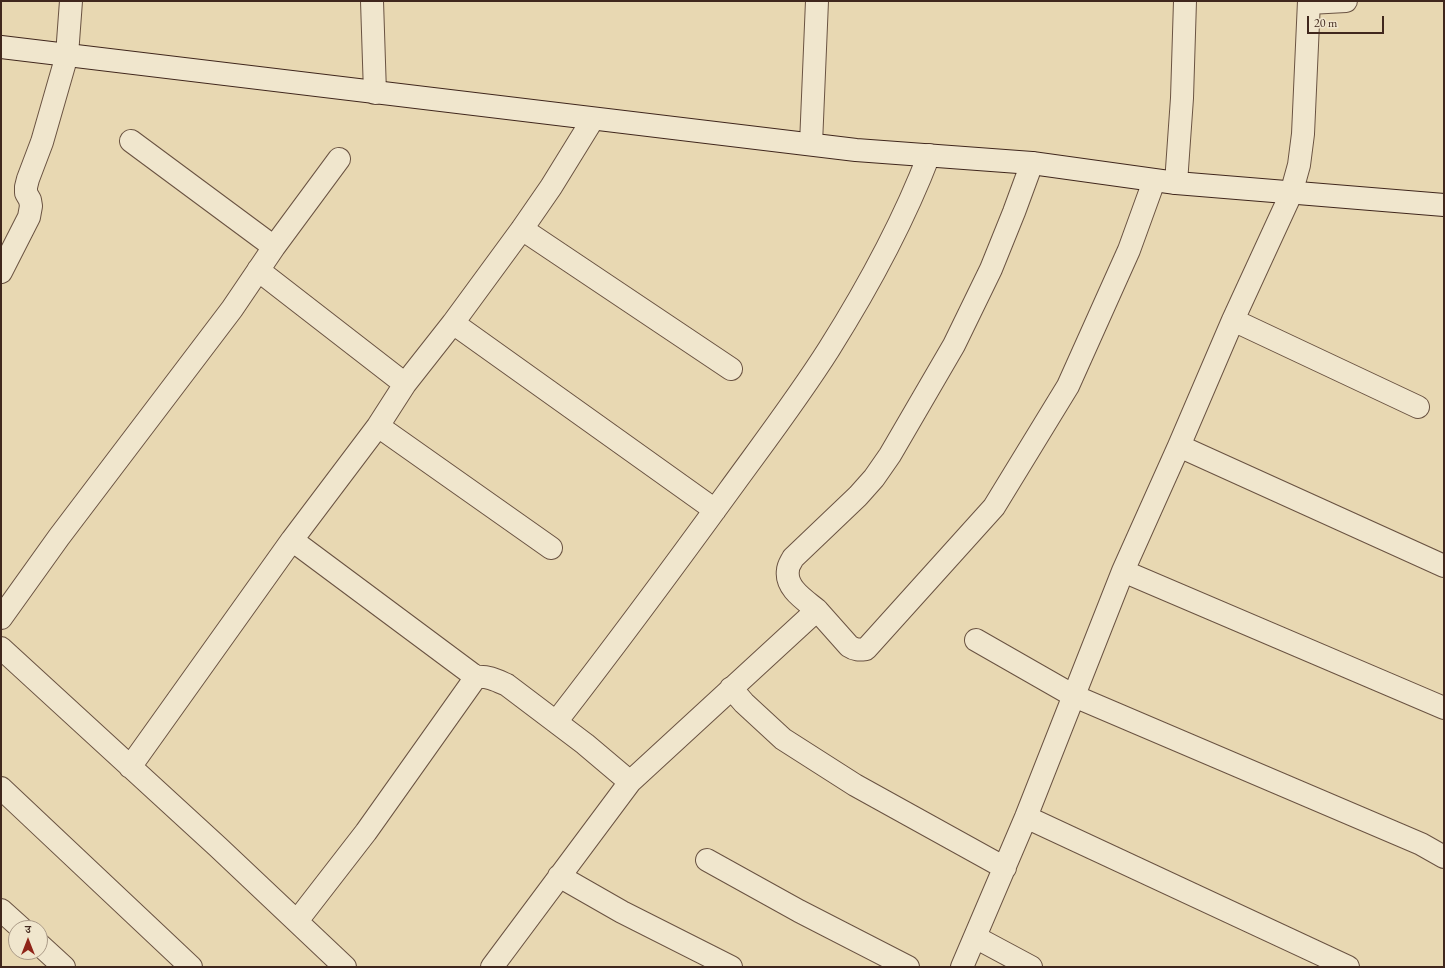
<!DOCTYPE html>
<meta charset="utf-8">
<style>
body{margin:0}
#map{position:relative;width:1445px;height:968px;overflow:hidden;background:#e8d8b2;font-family:"EB Garamond","Noto Serif Devanagari",serif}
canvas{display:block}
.frame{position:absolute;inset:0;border:2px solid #40271d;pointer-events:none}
.north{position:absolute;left:8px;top:920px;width:40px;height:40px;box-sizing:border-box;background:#f0e6cd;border:1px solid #aa9a87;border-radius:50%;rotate:0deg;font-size:11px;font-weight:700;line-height:16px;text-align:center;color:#40271d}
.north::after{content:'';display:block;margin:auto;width:14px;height:18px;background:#8f2418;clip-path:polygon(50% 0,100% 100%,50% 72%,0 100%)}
.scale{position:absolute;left:1307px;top:16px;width:77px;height:18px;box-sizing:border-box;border:2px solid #40271d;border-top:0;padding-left:5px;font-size:12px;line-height:14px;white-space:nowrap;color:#40271d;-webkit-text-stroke:3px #f0e6cd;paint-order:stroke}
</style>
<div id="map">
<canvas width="1445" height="968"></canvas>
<div class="frame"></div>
<div class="north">उ</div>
<div class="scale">20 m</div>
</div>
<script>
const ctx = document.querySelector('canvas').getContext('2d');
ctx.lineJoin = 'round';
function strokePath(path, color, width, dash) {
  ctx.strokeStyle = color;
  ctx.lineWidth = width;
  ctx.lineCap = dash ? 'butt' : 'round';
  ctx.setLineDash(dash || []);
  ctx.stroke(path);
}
const street = new Path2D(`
 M372,1L375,93
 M1309,3L1346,1
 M131,141L274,247
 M811,144L817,1
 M1176,183L1182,98L1185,1
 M522,229L731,369
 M258,270L405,384
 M1,272L29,217L31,206L30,200L26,193V187L28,179L42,142L67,55L71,1
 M1233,320L1418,407
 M453,323L715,510
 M378,426L551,548
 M1179,446L1444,566
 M292,540L378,426L405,384L453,323L522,229L551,187L593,119
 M1123,571L1444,708
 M817,610C805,600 785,588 788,570C788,566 791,562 793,558L858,496L874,478L890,455L954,345L991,269L1014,212L1032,163
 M1,618L59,537L232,309L274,247L339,159
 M976,640L1074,696L1421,844L1444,857
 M1,648L218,847L345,967
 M731,688L744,703L783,739L855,785L1005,868
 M556,722C615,646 672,569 728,492C762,445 798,398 829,349C868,287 903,223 929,155
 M130,767L292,540L476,677C489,676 496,680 507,685L585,744L630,782
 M1,788L191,967
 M1026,817L1348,967
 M707,860L799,911L908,967
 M559,876L622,912L731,967
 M1,910L21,928
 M297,921L366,832L476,677
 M975,937L1031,967
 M40,945L64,967
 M492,967L630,782L817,610L849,646C855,650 859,650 866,649L994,507L1068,386L1129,250L1154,181
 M962,967L1026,817L1123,571L1179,446L1233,320L1291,194L1299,165L1303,134L1309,1`);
const secondary = new Path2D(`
 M1,47L856,150L1032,163L1176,183L1444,205`);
strokePath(street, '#6a5342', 24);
strokePath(secondary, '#40271d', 24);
strokePath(street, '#f0e6cd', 22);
strokePath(secondary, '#f0e6cd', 22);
</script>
